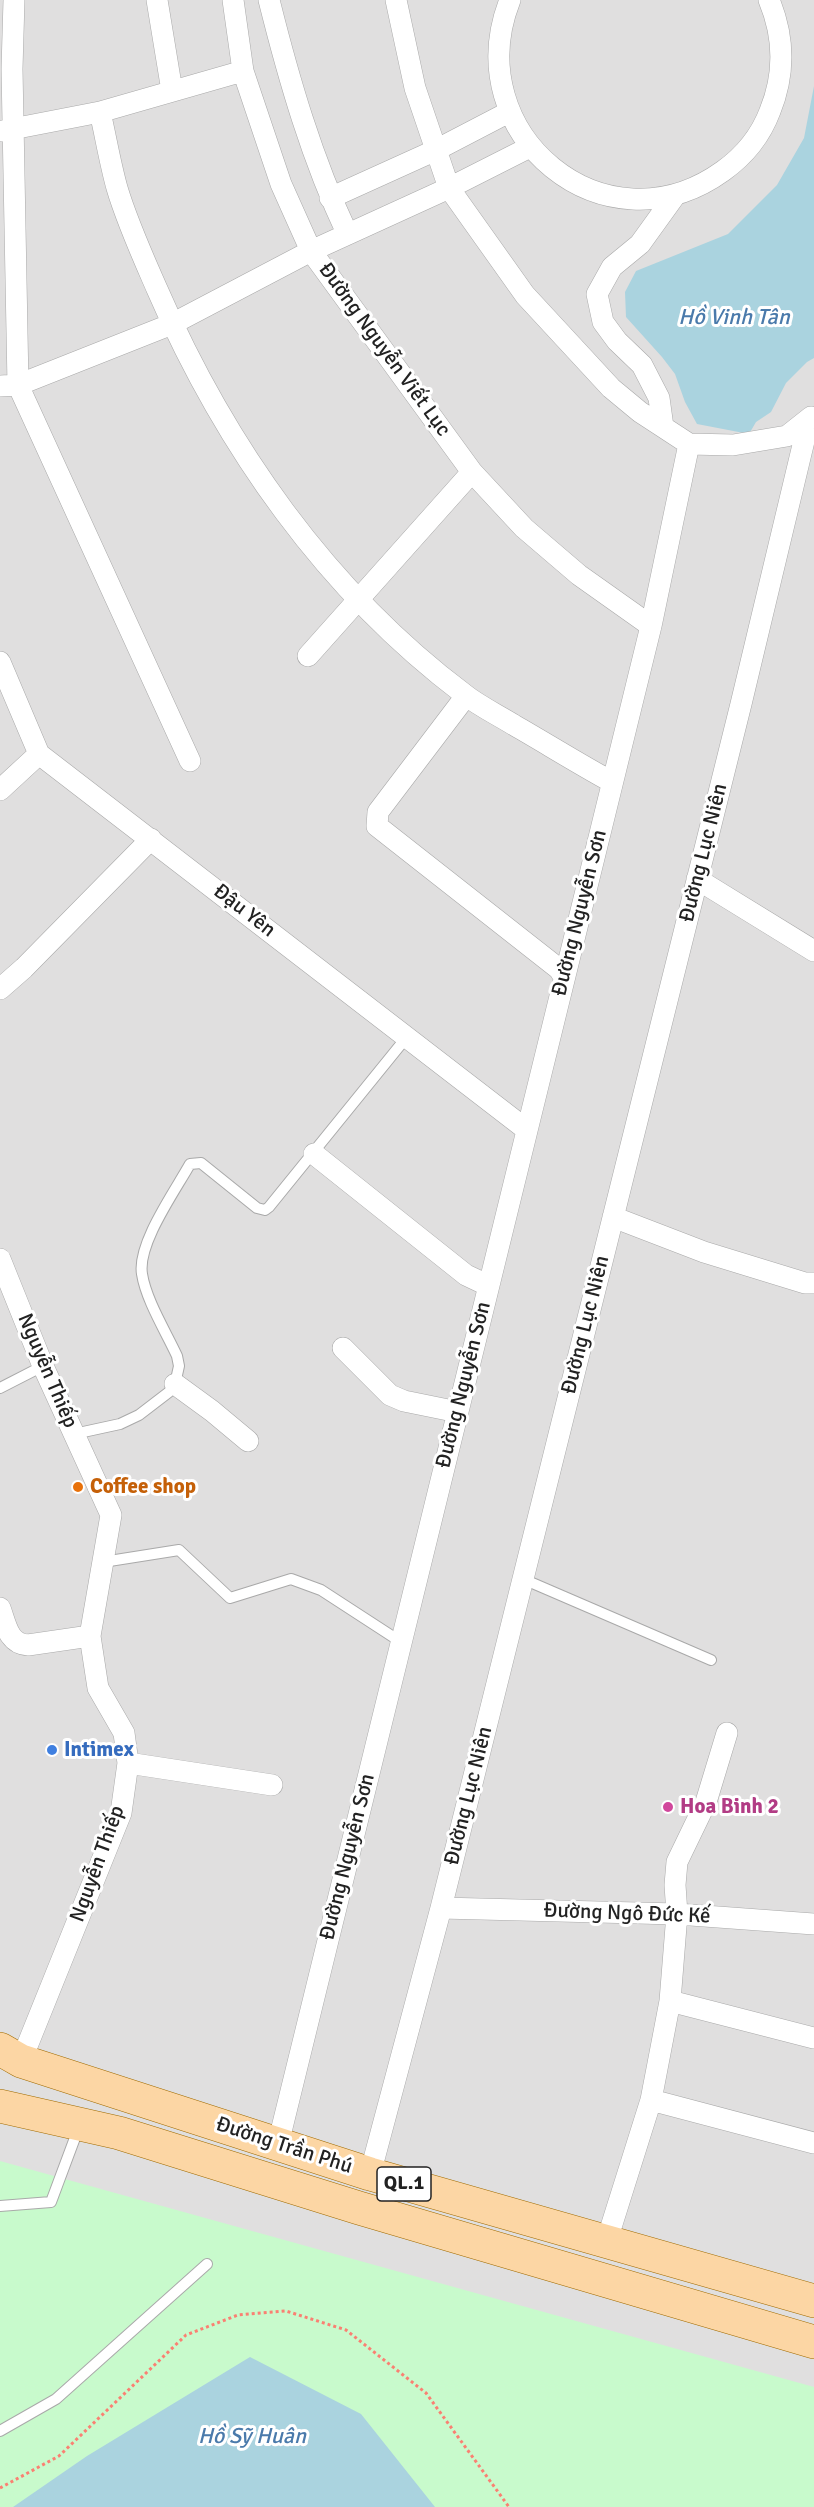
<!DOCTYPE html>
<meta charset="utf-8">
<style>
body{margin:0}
canvas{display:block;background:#f2efe9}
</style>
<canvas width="814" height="2507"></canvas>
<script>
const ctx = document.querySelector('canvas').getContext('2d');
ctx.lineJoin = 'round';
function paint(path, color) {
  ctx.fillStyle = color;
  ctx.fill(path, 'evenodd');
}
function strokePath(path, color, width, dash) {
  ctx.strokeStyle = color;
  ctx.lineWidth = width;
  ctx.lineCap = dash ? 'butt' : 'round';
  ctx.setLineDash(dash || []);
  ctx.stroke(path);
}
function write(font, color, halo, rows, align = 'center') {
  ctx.font = font + ' Signika,sans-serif';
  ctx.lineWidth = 6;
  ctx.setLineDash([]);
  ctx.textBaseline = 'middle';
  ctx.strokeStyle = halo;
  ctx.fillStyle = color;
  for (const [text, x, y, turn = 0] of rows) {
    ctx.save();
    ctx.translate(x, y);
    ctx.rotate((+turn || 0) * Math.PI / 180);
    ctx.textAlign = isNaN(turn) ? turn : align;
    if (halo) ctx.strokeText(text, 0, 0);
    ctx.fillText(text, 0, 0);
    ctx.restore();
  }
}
paint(new Path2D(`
 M0,0H814V2507H0Z`), '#e0dfdf');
paint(new Path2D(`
 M0,2161L814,2387V2507H0Z`), '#c8facc');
paint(new Path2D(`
 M814,86V358L807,362L786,383L771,412L756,422L749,434L697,424L685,402L675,374L662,357L626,317L625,292L636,271L728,234L777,185L804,138Z
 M250,2357L361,2414L435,2507H13L87,2456Z`), '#aad3df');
const service = new Path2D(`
 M0,1388L43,1366
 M74,1434L120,1424L139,1415L169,1392L175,1384L179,1366L177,1356C166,1332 146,1300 142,1274C137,1244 175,1191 190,1164L201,1163L257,1208L265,1210L269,1207L406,1038
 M103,1562L179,1550L230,1598L291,1579L321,1590L401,1642
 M523,1579L711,1660
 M0,2206L51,2202L79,2127
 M0,2431L56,2399L207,2264`);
const minor = new Path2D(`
 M14,0L12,69L18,385L190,761
 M157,0L172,91
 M233,0L243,71L281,184L311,251L472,472L524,528L579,575L651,626
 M269,0C289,80 312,159 347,233
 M396,0L415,88L449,188L525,295L611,388L640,412L663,427
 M510,0C457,134 605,256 723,171C744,156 761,135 770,111C785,74 784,36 769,0
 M100,112C106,138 110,163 117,188C127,222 143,257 157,289C225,446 327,591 464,694C479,706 498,715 514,725C547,744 579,764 612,782
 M2,131L100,112L243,71
 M676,194L640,244L612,267L597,294L603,322L617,341L642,365L659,398L663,427L689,444L733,445L787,436L811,417
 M330,198L436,150L509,112
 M0,386L18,385L172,324L311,251L449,188L530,147
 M308,656L472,472
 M0,662L39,754L527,1130
 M466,696L378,812L377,826L559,969L564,977
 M0,790L39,754
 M697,879L814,951
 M0,989L24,968L151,839
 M314,1154L466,1275L485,1284L490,1281
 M613,1217L704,1252L805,1283H814
 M0,1259L43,1366L111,1515L90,1636L98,1688L124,1733L128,1763L121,1813L21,2061
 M343,1348L390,1395L404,1401L458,1412
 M175,1384L212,1411L248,1441
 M0,1608C6,1624 8,1644 28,1645L90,1636
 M128,1763L272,1785
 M441,1908L677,1914L814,1924
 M670,2001L814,2038
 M651,2100L814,2143
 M278,2144L651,626L689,444
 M370,2174L441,1908L741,704L809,420
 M606,2243L651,2100L670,2001L677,1914L675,1885L677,1862L706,1802L727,1733`);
const primary = new Path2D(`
 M0,2049L21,2061L370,2174L814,2301
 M0,2106L119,2133L359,2208L814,2342`);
strokePath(service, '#a9a9a9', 12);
strokePath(minor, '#a9a9a9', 22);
strokePath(primary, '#a06b00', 34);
strokePath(new Path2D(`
 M0,2488L59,2456L186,2335L238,2315L286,2311L346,2330L426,2393L509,2507`), '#fa8072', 3, [3, 3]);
strokePath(service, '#fff', 10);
strokePath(minor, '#fff', 21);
strokePath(primary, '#fcd6a4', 33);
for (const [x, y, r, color] of [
 [78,1487,6,"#e8710a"],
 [52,1750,6,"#3f7fe0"],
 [668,1807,6,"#d1479c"]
]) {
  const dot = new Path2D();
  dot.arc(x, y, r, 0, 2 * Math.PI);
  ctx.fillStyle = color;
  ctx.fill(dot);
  strokePath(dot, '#fff', 2);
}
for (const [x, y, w] of [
 [404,2184,54]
]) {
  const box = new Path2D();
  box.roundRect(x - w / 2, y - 17, w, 34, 4.5);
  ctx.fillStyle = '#fff';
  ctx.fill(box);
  strokePath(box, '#222', 1.5);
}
write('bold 20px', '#222', null, [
 ["QL.1",404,2184]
]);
write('21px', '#222', '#fff', [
 ["Đường Nguyễn Viết Lục",384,350,54],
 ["Đường Lục Niên",704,853,-76],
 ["Đậu Yên",244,911,38],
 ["Đường Nguyễn Sơn",580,913,-76],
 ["Đường Lục Niên",586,1325,-76],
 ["Nguyễn Thiếp",47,1371,67],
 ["Đường Nguyễn Sơn",464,1385,-76],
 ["Đường Lục Niên",469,1796,-76],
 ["Đường Nguyễn Sơn",348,1857,-76],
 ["Nguyễn Thiếp",98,1864,-70],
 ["Đường Ngô Đức Kế",627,1914,2],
 ["Đường Trần Phú",284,2146,18]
]);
write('bold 21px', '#c56008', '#fff', [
 ["Coffee shop",90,1487]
], 'left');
write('bold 21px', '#366cbe', '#fff', [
 ["Intimex",64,1750]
], 'left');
write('bold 21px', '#b23c85', '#fff', [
 ["Hoa Binh 2",680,1807]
], 'left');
write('italic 22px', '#4a7aab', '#fff', [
 ["Hồ Vinh Tân",734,318],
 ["Hồ Sỹ Huân",252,2437]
]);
</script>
